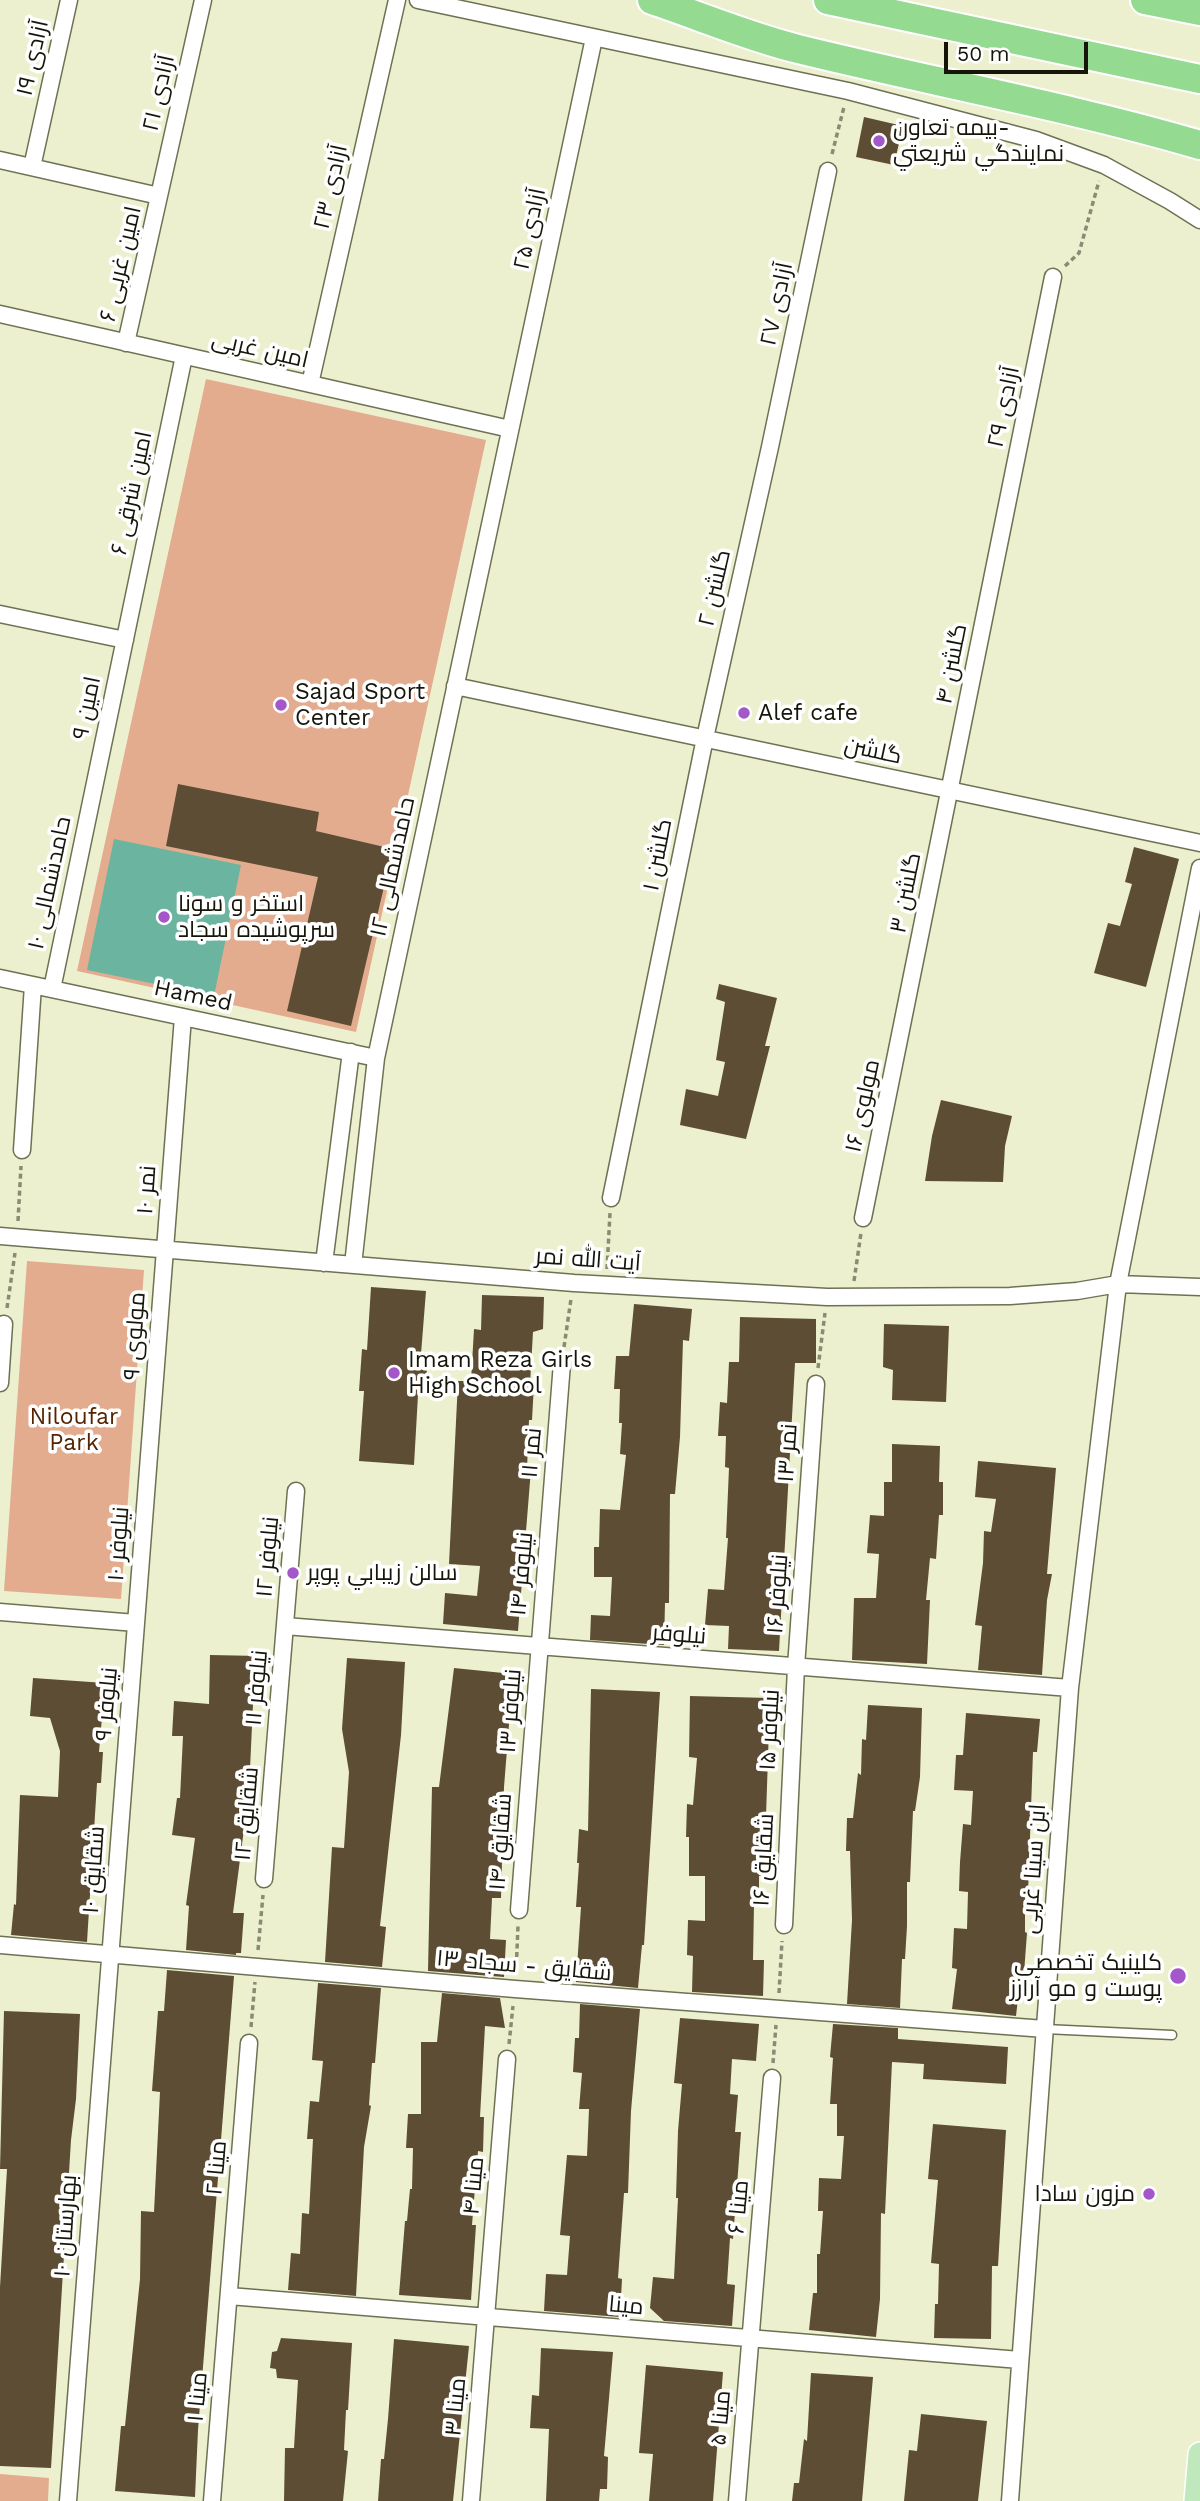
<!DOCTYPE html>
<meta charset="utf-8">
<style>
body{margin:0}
#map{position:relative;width:1200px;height:2501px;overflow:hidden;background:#edf0cf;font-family:"Work Sans",sans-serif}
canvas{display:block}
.scale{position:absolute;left:944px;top:42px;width:144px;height:32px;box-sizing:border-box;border:4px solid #151509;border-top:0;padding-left:9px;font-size:21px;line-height:24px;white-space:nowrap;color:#151509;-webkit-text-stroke:5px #fff;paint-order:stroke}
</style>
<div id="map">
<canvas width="1200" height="2501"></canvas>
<div class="scale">50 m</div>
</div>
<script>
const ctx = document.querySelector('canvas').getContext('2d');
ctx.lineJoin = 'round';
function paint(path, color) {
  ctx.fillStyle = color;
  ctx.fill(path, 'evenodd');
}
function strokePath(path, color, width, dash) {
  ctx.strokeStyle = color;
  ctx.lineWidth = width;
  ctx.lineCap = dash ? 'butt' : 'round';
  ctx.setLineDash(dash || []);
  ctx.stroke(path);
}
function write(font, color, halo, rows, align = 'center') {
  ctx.font = font + ' "Work Sans",Cairo,sans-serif';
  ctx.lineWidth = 7;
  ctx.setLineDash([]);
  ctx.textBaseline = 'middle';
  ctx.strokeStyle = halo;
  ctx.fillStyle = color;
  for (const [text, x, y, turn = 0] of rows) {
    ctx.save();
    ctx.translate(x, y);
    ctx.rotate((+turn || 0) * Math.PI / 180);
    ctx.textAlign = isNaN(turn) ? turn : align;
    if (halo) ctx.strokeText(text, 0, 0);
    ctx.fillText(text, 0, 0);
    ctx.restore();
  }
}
paint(new Path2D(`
 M206,379L486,440L356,1032L77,971Z
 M27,1261L144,1270L121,1599L4,1591Z
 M0,2474L49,2478L48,2501H0Z`), '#e3ac8f');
paint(new Path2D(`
 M114,839L241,865L214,996L87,970Z`), '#6bb4a0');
paint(new Path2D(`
 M864,117L903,126L894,165L856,157Z
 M178,784L319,812L316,831L393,849L351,1026L287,1011L318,877L166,846Z
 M1134,847L1179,859L1146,987L1094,973L1108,923L1120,926L1132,884L1125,882Z
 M719,984L777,998L765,1046H770L746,1139L680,1125L686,1089L718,1096L725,1062L716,1060L725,1002L716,999Z
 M941,1100L1012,1116L1005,1146L1003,1182L925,1181L932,1136Z
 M371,1287L426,1291L421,1354H428L425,1396L418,1395L414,1465L359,1461L364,1391H359L362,1349L367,1350Z
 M482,1295L544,1297L543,1329L533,1332L530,1384H534L532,1420H529L527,1469H531L518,1631L443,1624L445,1593L477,1596L480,1566L449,1564L458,1381H471L474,1329L481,1330Z
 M634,1304L692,1309L689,1341L683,1340L680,1437L675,1494H670L669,1603H665L664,1645L590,1640L591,1615L610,1616L612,1577H594V1547H599L600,1509L620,1510L626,1455L620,1454L622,1423H619L620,1389H614L616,1356H629Z
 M740,1317L816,1319V1363H795L779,1651L728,1649L729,1626L705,1625L708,1589L724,1590L728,1538H726L729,1468L725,1467L726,1436H718L720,1402L727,1403L729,1362H739Z
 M884,1324L949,1326L946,1402L892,1400L893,1370L883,1367Z
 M892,1444L940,1446L939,1482H943V1515H939L936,1559L930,1558L926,1600H930L927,1664L852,1660L854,1598H876L879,1554L867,1553L870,1515L884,1516V1482H892Z
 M978,1461L1056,1468L1047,1574H1052L1047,1600L1042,1675L978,1670L982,1626L975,1625L983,1563L984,1531L991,1532L996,1499L975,1497Z
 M210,1655L260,1656V1682H254L249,1791L233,1913H244L241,1953H236V1955L186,1950L189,1906L186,1905L195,1838L172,1835L177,1798H180L183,1736H172L174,1701L209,1704Z
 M347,1658L405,1662L401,1735L380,1926L386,1927L382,1967L325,1962L332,1847L344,1848L349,1772L342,1729Z
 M454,1668L513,1674L504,1787L501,1898H492L490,1939L506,1940L504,1977L428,1971L432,1787H439Z
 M33,1678L105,1683L99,1752H103L101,1783H97L87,1942L11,1935L14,1904L16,1905L20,1795L58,1797L60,1751L50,1718L30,1716Z
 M591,1689L660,1692L644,1945H642L638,1988L576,1982L581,1907H576L579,1863H577L579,1829L588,1831Z
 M690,1696L770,1698L764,1875L759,1876V1905H754L753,1960H764L763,1996L692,1992L693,1956L687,1955L688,1920L705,1921V1876H689V1837H686L687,1804L693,1805L697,1758L689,1757Z
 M868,1705L922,1708L920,1777L915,1811H913L910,1882H907V1926L905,1959H902L900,2008L847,2004L852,1920L850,1851H846L847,1818H853L858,1773L861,1775L862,1739L866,1740Z
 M966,1713L1040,1719L1037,1752H1033L1028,1894H1025V1932L1027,1933L1024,1973L1021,1972L1016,2016L952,2009L957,1969L952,1968L954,1928L967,1929L968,1892L959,1891L960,1862L963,1824L971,1825L973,1791L954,1790L956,1755H963Z
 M167,1970L234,1976L198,2430L195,2497L115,2491L121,2426H125L140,2279L141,2211L154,2212L160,2092L152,2091L158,2011H164Z
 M318,1983L381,1988L375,2063H372L369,2105L371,2106L364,2147L356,2296L288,2290L291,2253L300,2254L302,2213L309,2214L313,2139H307L310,2101L319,2102L323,2061L312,2060Z
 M442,1993L500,1998L505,2028L485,2026L480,2117H484L483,2152L478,2151L472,2225H476L471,2300L399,2295L405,2221H407L410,2189H412L413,2148H406L408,2114H421V2042H437Z
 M580,2004L640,2009L631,2111L628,2193H624L618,2278L622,2279L620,2317L544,2311L546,2274L567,2275L570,2236L560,2235L567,2155L587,2156L589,2109H579L582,2073L573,2072L575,2038H579Z
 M4,2011L80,2014L76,2099L71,2140L51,2468L0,2466V2287L7,2169H0Z
 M680,2018L759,2024L756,2061L732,2059L730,2094L738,2095L735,2132H741L733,2239L730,2238L727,2284L735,2285L732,2326L664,2321L650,2308L653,2277L674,2279L678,2198H676L678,2131L682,2084L674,2083Z
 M833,2024L898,2028V2039L1008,2047L1006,2084L923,2079L924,2064L892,2062L885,2214L881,2213L880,2299L876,2337L809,2330L813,2293H817V2254H820L823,2211H818L819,2178L841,2179L844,2136H837V2104H830L833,2058L830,2057Z
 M933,2124L1006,2130L998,2266H992L991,2339L934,2338L935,2304H938L939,2264L931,2263L938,2180L928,2179Z
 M281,2338L352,2343L348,2410H346L344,2450L348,2451L343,2501H284L285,2448H294L298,2380L277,2378L276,2369L270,2368L272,2352L277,2351Z
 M394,2339L469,2346L453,2501H378L381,2459H384L388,2419Z
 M541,2348L613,2352L604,2456L608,2457L607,2489H600L599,2501H546L549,2429L530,2428L532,2395L539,2396Z
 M646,2365L723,2372L713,2501H649L653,2454L639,2453Z
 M811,2373L873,2377L862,2501H792L794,2483H799L804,2439L807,2441Z
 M921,2414L987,2421L978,2501H904L909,2450L917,2451Z`), '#5d4d34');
const lane = new Path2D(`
 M1045,2029L1172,2035`);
const street = new Path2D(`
 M418,0L848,91L1036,140L1104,165L1170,201L1200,220
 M0,160L159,196
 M32,167L69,0
 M0,314L510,429
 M126,343L203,0
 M310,384L397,0
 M0,614L125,640
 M455,686L1200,843
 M0,978L376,1058
 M52,989L184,356
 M22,1150L33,985
 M611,1198L705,738L770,447L828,171
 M863,1218L1053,277
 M0,1236L574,1283L827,1297L1010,1296L1077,1291L1118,1284L1200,1287
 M324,1263L351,1052
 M353,1265L376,1058L594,38
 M0,1383L4,1324
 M0,1612L136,1623
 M285,1626L1070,1688
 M264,1879L296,1491
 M519,1910L562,1363
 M784,1925L796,1667L816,1384
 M0,1945L515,1989L1045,2029
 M229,2296L1020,2360
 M68,2501L183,1017
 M212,2501L249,2043
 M471,2501L507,2059
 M737,2501L772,2078
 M1010,2501L1070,1688L1118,1284L1200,868`);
const primary = new Path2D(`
 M1196,2501L1200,2454`);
const highway = new Path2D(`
 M652,0C700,16 749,37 798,49C932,82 1067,106 1200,145
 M828,0L1200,79
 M1145,0L1200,11`);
strokePath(lane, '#6e7153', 11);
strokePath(street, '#6e7153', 19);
strokePath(primary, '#fff', 26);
strokePath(highway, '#fff', 32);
strokePath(new Path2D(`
 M832,154L844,107
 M1065,266L1079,253L1099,181
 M18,1221L21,1166
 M607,1269L610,1213
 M854,1281L861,1233
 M7,1308L15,1253
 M564,1347L571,1299
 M818,1368L825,1313
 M258,1950L263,1895
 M516,1974L518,1926
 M779,1993L782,1941
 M251,2027L255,1982
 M509,2044L513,2006
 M773,2063L776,2025`), '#8a8b74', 3.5, [5, 3.5]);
strokePath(lane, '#fff', 8);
strokePath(street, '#fff', 16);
strokePath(primary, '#bfe9bd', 23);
strokePath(highway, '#95da91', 28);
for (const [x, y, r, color] of [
 [879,141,7,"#a357c9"],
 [281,705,7,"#a357c9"],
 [744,713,7,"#a357c9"],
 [164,917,7,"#a357c9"],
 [394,1373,7,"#a357c9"],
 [293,1573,7,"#a357c9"],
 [1178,1976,9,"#a357c9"],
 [1149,2194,7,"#a357c9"]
]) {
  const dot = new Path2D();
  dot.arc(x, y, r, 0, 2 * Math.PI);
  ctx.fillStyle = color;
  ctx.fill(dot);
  strokePath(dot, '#fff', 2.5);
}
write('23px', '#151509', '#fff', [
 ["۱۹ آزادی",33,58,-77],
 ["آزادی ۲۱",159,93,-77],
 ["آزادی ۲۳",331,187,-77],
 ["آزادی ۲۵",530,229,-78],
 ["امین غربی ۶",121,264,-77],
 ["۲۷ آزادی",777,304,-78],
 ["امین غربی",260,350,13],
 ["آزادی ۲۹",1004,407,-78],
 ["امین شرقی ۶",132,493,-78],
 ["گلشن ۲",715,588,-77],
 ["گلشن ۴",952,664,-79],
 ["امین ۹",87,708,-78],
 ["گلشن",873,751,12],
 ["گلشن ۱",658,855,-79],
 ["حامدشمالی ۱۲",393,867,-78],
 ["حامدشمالی ۱۰",50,883,-78],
 ["گلشن ۳",906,893,-79],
 ["Hamed",193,996,12],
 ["مولوی ۱۶",863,1106,-78],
 ["نمر ۱۰",147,1190,-86],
 ["آیت الله نمر",588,1260,4],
 ["مولوی ۹",135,1336,-86],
 ["نمر ۱۱",532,1453,-85],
 ["نمر ۱۳",788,1453,-86],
 ["نیلوفر ۱۰",119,1544,-86],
 ["نیلوفر ۱۲",268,1557,-85],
 ["نیلوفر ۱۴",522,1574,-85],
 ["نیلوفر ۱۶",778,1594,-86],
 ["نیلوفر",679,1635,4],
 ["نیلوفر ۱۱",257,1688,-85],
 ["نیلوفر ۹",107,1704,-85],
 ["نیلوفر ۱۳",511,1711,-86],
 ["نیلوفر ۱۵",770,1730,-87],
 ["شقایق ۱۲",247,1814,-85],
 ["شقایق ۱۴",501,1842,-86],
 ["شقایق ۱۶",764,1860,-87],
 ["ابن سینا غربی",1034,1869,-86],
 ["شقایق ۱۰",94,1870,-86],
 ["شقایق - سجاد ۱۳",524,1966,5],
 ["مینا ۲",217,2168,-85],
 ["مینا ۴",474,2186,-85],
 ["مینا ۶",739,2207,-85],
 ["بهارستان ۱۰",66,2226,-86],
 ["مینا",626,2306,5],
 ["مینا ۱",198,2397,-85],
 ["مینا ۳",456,2407,-85],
 ["مینا ۵",721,2418,-85]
]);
write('23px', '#151509', '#fff', [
 ["بيمه تعاون-",893,128],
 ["نمايندگي شريعتي",893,154],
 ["Sajad Sport",295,692],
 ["Center",295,718],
 ["Alef cafe",758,713],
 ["استخر و سونا",178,904],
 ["سرپوشیده سجاد",178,930],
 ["Imam Reza Girls",408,1360],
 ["High School",408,1386],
 ["سالن زيبابي پوپر",307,1573],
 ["کلینیک تخصصی",1162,1963,"right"],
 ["پوست و مو آرارز",1162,1989,"right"],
 ["مزون سادا",1135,2194,"right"]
], 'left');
write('23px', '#562301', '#fff', [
 ["Niloufar",74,1417],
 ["Park",74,1443]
]);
</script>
